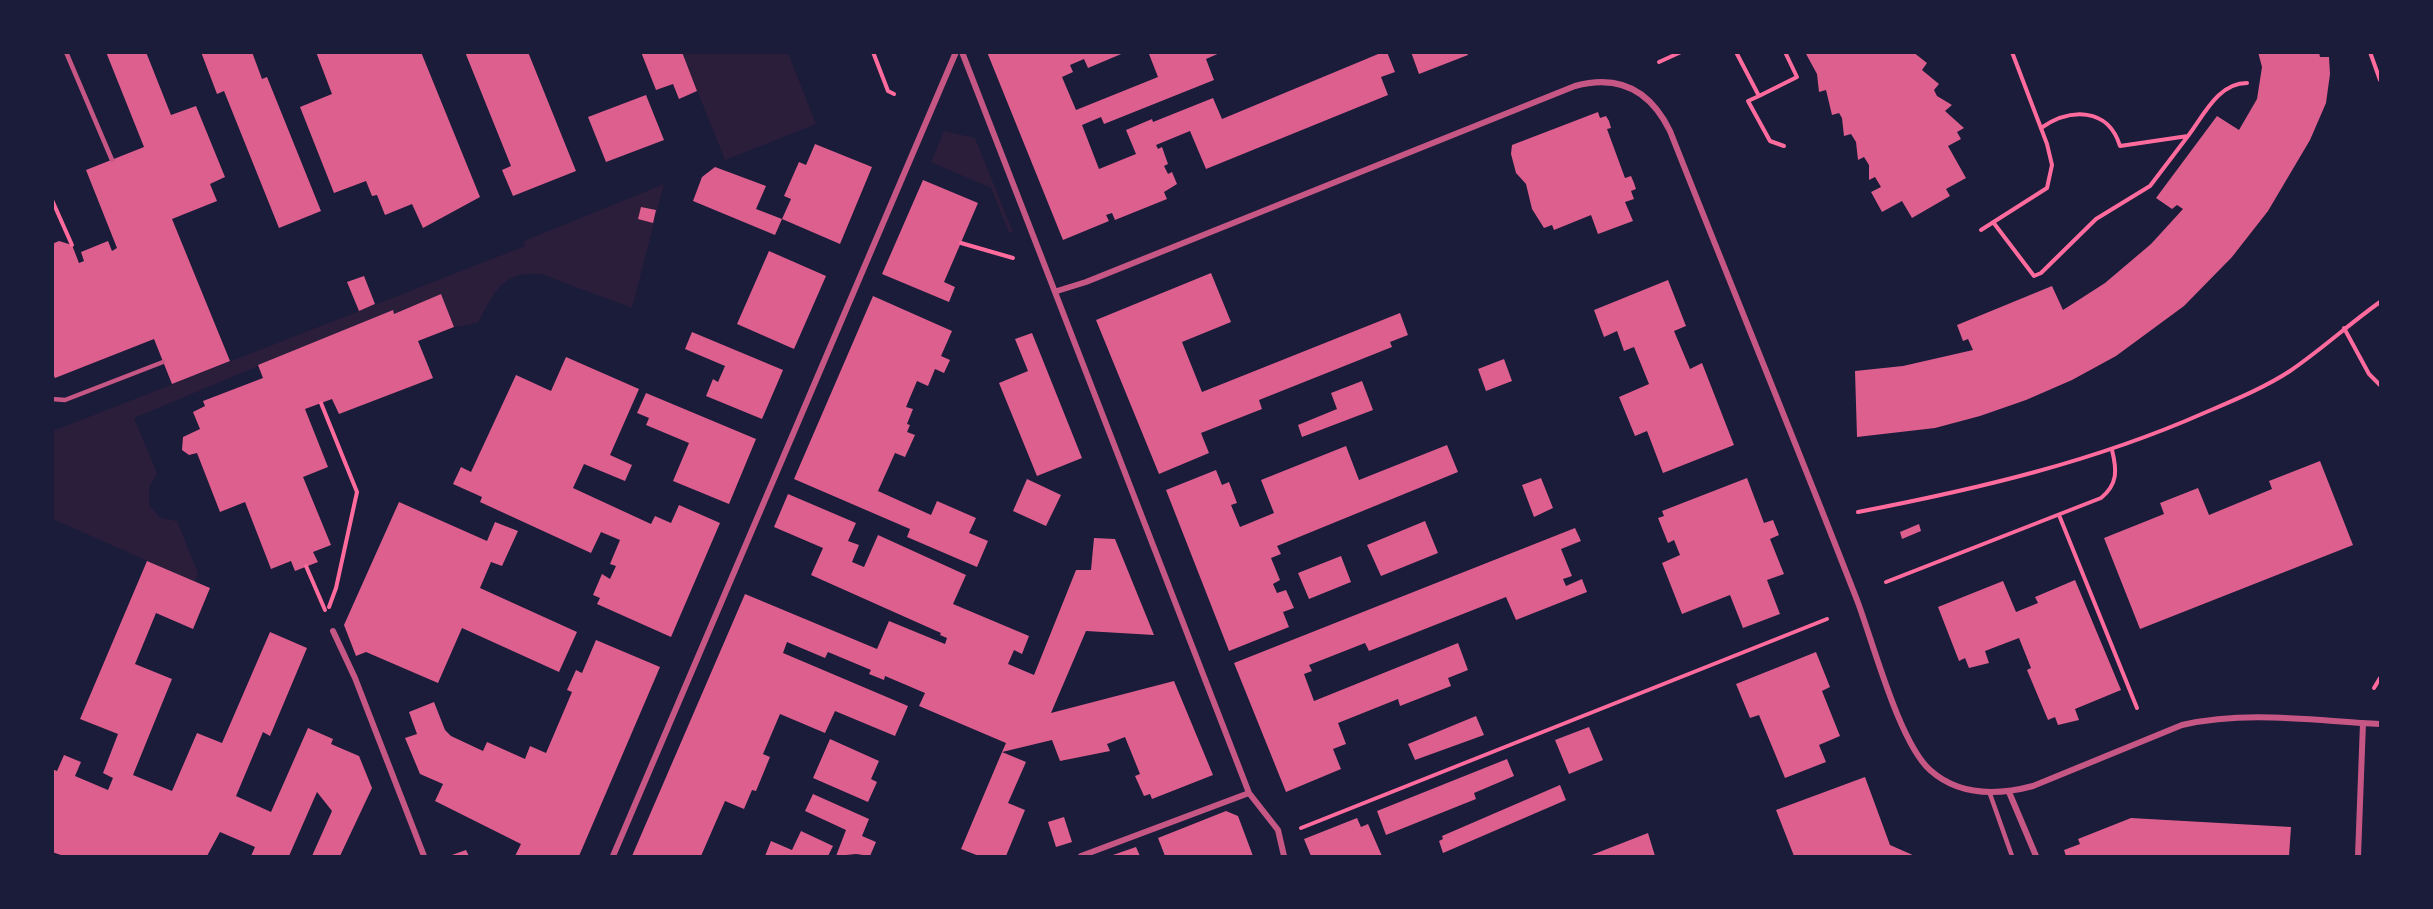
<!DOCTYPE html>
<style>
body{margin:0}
#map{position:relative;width:2433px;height:909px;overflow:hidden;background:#1b1b3a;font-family:Poppins,sans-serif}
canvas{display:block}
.frame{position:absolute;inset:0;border:54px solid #1b1b3a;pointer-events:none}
</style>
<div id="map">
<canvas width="2433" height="909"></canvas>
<div class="frame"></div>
</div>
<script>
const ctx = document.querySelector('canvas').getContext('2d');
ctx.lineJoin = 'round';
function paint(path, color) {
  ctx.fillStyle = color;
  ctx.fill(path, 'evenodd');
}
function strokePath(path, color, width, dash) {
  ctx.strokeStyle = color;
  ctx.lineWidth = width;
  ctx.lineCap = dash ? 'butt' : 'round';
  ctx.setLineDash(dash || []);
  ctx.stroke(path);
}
paint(new Path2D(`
 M682,53H788L816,124L725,160Z
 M944,131L975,138L1013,232L1009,233L991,188L931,162Z
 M664,184L632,308L541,274C501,271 494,293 478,323L454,327L441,294L394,314L392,310L134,418L157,473L149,487V505L160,518L177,521L198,573L195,582L53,519V431L525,246L524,241Z`), '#2a1e3b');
paint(new Path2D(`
 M106,52H146L171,115L196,106L225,177L210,184L217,201L172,219L230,361L172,384L154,339L55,378L52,372V244L59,241L72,245L79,263L84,261L81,252L108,241L112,251L117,248L86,170L144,147Z
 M201,52H252L262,79L267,77L321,211L279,228L224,91L217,94Z
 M316,52H421L480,197L423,228L412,204L385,215L377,195L372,196L366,181L334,193L300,107L332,94Z
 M465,52H528L576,171L513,196L502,170L511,166Z
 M641,52H682L697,91L679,99L673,84L656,90Z
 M987,52H1126L1088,68L1084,59L1070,65L1073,72L1062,77L1076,110L1158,77L1149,54L1222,52L1206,59L1214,80L1104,124L1101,117L1082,125L1099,169L1136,154L1126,130L1152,119L1153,122L1213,98L1222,119L1383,52H1387L1395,72L1381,77L1388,95L1206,169L1190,131L1156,145L1158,149L1162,147L1168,164L1164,166L1168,174L1172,172L1177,184L1164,192L1167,199L1115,220L1112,213L1106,215L1109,221L1063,240Z
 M1411,52H1467L1468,55L1419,74Z
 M1805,52H1913L1927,63L1922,70L1939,84L1934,90L1937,96L1952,105L1945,111L1964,128L1957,132L1961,139L1948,146L1966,178L1946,189L1950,196L1912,218L1902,201L1882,212L1871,192L1881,187L1875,177L1869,180V165L1864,157L1858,160L1856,142L1851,134L1844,136L1842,118L1839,113L1832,115L1826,90L1819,92L1817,74Z
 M2258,52H2319L2320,57H2329L2330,74L2326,103L2310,140L2268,211L2232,257L2184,306L2116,356L2072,380L2026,400L1980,416L1935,428L1857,437L1855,371L1903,366L1973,350L1968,339L1963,341L1957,325L2052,286L2063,310L2105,283L2151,244L2183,209L2177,205L2172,209L2156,198L2217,116L2239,130L2257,99L2262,67Z
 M646,95L664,140L606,162L588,117Z
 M1598,112L1600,118L1606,116L1609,121L1611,128L1607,129L1625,178L1631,176L1634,183L1636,189L1631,191L1634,199L1625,202L1633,221L1598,234L1591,215L1554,230L1552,225L1544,228L1532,209L1526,184L1516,173L1511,154L1512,145Z
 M815,144L872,167L840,244L782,219L791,199L784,196L799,162L806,165Z
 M715,167L766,186L756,209L782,219L775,235L693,201L702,177Z
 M923,180L978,203L944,282L955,287L949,302L882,274Z
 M641,207L656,210L653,223L638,219Z
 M769,251L826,276L794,349L737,324Z
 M1211,273L1231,322L1182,342L1202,392L1400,313L1408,335L1390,342L1392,347L1259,400L1262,409L1201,433L1209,453L1159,474L1096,320Z
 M364,276L375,304L359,311L347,282Z
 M1668,280L1686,326L1674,331L1690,369L1702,363L1734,445L1663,473L1647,431L1635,436L1619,397L1649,384L1634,347L1624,351L1617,331L1604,337L1594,310Z
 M441,294L454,327L418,341L433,378L339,414L332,399L305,409L328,467L303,477L331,545L313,552L318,562L295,571L291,561L271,569L245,502L220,512L197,453L189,455L182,450L183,437L200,429L193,412L205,406L203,401L263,378L258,365L393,310L394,314Z
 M873,296L952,331L941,356L950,360L944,373L935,369L928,386L917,381L906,407L913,409L907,424L910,425L907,432L915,435L905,457L895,453L878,491L931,515L937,501L976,518L969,533L988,541L977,567L907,537L910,529L794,479Z
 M692,332L783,370L762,419L706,396L713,379L718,382L725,366L685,349Z
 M1032,333L1082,458L1037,476L999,383L1028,371L1015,339Z
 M566,357L639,389L610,455L632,465L625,481L584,464L573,488L651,524L655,516L671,523L679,505L720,523L671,637L597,604L600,598L593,595L602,574L610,579L616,566L610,564L620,540L601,532L591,553L480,502L482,497L453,484L461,467L471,472L516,375L551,391Z
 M1504,359L1512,381L1486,391L1478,369Z
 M1362,381L1373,410L1302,437L1298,425L1337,409L1331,393Z
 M646,393L756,439L729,504L673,481L689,443L646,425L649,418L637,413Z
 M1447,445L1458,472L1277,546L1281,554L1271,558L1280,580L1273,584L1277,593L1286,590L1294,608L1283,612L1289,627L1229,651L1166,490L1216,470L1222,485L1229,482L1237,503L1231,505L1240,527L1274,513L1261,480L1346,446L1359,480Z
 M2320,461L2353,545L2140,629L2104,538L2164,514L2160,503L2198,488L2209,515L2272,489L2269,481Z
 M1541,478L1553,508L1534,517L1522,485Z
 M1747,478L1764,523L1773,520L1779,535L1770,539L1784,574L1767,580L1780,614L1743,628L1730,595L1682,614L1662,563L1680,555L1674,540L1668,543L1658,518L1664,516L1662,511Z
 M1027,479L1061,495L1046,526L1013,511Z
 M788,494L856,523L848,541L859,545L852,562L864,567L878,535L966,575L953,604L1029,636L1022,654L1014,650L1008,664L1034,675L1076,570H1091L1094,538L1115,539L1154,635L1086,631L1051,713L1174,681L1213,775L1152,799L1150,794L1144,796L1135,776L1140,774L1125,737L1107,744L1110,751L1060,761L1052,740L1002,752L1006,743L919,706L925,693L885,676L884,680L869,674L871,670L828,652L825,658L787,642L783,653L908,706L895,736L835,711L825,733L780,714L763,754L770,757L756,791L752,790L744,809L725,801L701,856H632L745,594L877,649L889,621L945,644L947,638L940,635L941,633L811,575L823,548L774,527Z
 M399,502L487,541L495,522L518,531L502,566L491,562L480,588L577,632L559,672L462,628L438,683L366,652L356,656L344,625Z
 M1425,521L1438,553L1381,576L1367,545Z
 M1919,524L1921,531L1902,539L1900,532Z
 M1575,528L1581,541L1561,549L1572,576L1563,579L1566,586L1582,579L1587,592L1516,620L1506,597L1369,651L1365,643L1309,665L1312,671L1304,674L1314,701L1458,643L1468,670L1448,678L1451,686L1400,706L1398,699L1338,723L1346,744L1333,749L1341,769L1286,792L1234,663Z
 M1341,556L1351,582L1309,599L1298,573Z
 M147,561L210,588L193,629L156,613L135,664L172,679L133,775L172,791L197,733L222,743L270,632L307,648L270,736L263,732L236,796L271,812L308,728L333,739L331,744L359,756L372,788L340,856H312L332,811L317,792L289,856H251L255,847L220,832L207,856H64L52,852V769L57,771L64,755L81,762L75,776L108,790L113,778L103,773L118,734L80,719Z
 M2075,580L2121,690L2075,709L2079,720L2058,725L2055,717L2048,720L2027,670L2031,668L2019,638L1985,651L1989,663L1969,668L1965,658L1959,661L1938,607L2003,581L2016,612L2038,603L2035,597Z
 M596,640L660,667L579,856H515L521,844L435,801L443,784L420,774L405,738L417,734L409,712L434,702L445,730L451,736L483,751L487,742L525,759L530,746L546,753L572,692L567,690L576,670L582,673Z
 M1816,652L1830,687L1822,691L1840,736L1819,745L1826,762L1785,778L1759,715L1750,718L1736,684Z
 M1476,716L1484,735L1415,760L1408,744Z
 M1589,727L1603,760L1569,774L1555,740Z
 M830,739L879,761L871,779L877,782L868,802L813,778Z
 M1002,752L1026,762L1008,803L1025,810L1006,856H979L961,849Z
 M1507,759L1514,776L1474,793L1476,799L1386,835L1377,811Z
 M1865,777L1890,845L1915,856H1794L1776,810Z
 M1560,785L1566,800L1443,853L1439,841L1443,839L1442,836Z
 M813,794L869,819L862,836L876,842L870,856L856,854L836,856L846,830L805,811Z
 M1226,811L1238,816L1253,856H1165L1158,838Z
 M1064,817L1072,842L1056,847L1048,822Z
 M1357,818L1361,827L1368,824L1382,856H1311L1304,839Z
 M2131,818L2291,827L2289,856H2066L2064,850L2080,844L2078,839Z
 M801,831L833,846L828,856H765L771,841L792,850Z
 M1648,833L1655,856H1589Z
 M1136,847L1140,856H1110Z
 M466,850L469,856H449Z`), '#dd5f8e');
strokePath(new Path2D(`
 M873,52L888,91L894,94
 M1736,52L1759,96L1748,101L1770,141L1784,146
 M2370,52L2380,80
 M1659,62L1681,52
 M1759,96L1797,77L1785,52
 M2188,136C2204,115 2218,83 2247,83
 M52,200L72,245
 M1993,222L2034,276L2041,273L2096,219L2150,186L2188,136L2120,146C2108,107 2070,108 2041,128
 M1981,230L2047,188L2052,165L2047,144L2012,52
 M961,243L1013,258
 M2344,328L2369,374L2380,385
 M321,403L357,492L336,588L329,607
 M1858,512C1977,489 2093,462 2204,413C2232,401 2264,388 2290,371C2321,350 2349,324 2380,302
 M2059,515L2137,708
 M306,566L325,610
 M1886,582L2101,498C2118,484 2117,470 2112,450
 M2374,688L2380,678
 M1301,828L1827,619`), '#ff6b9d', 4);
strokePath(new Path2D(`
 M66,52L112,160
 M52,399L65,400L163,362
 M1990,794L2012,856`), '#c65784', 4.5);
strokePath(new Path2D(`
 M962,52L1249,793L1278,830L1284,856
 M1057,291L1086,282L1575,86C1619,74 1650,90 1670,131C1732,288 1796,443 1857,600C1873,642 1899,742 1930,770C1960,797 1999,795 2033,786L2182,725C2248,710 2314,721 2380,724
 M333,631L355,678L424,856
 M2009,792L2036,856
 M613,856L956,52
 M1081,856L1249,793
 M2358,856L2363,723`), '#c65784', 6);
</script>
